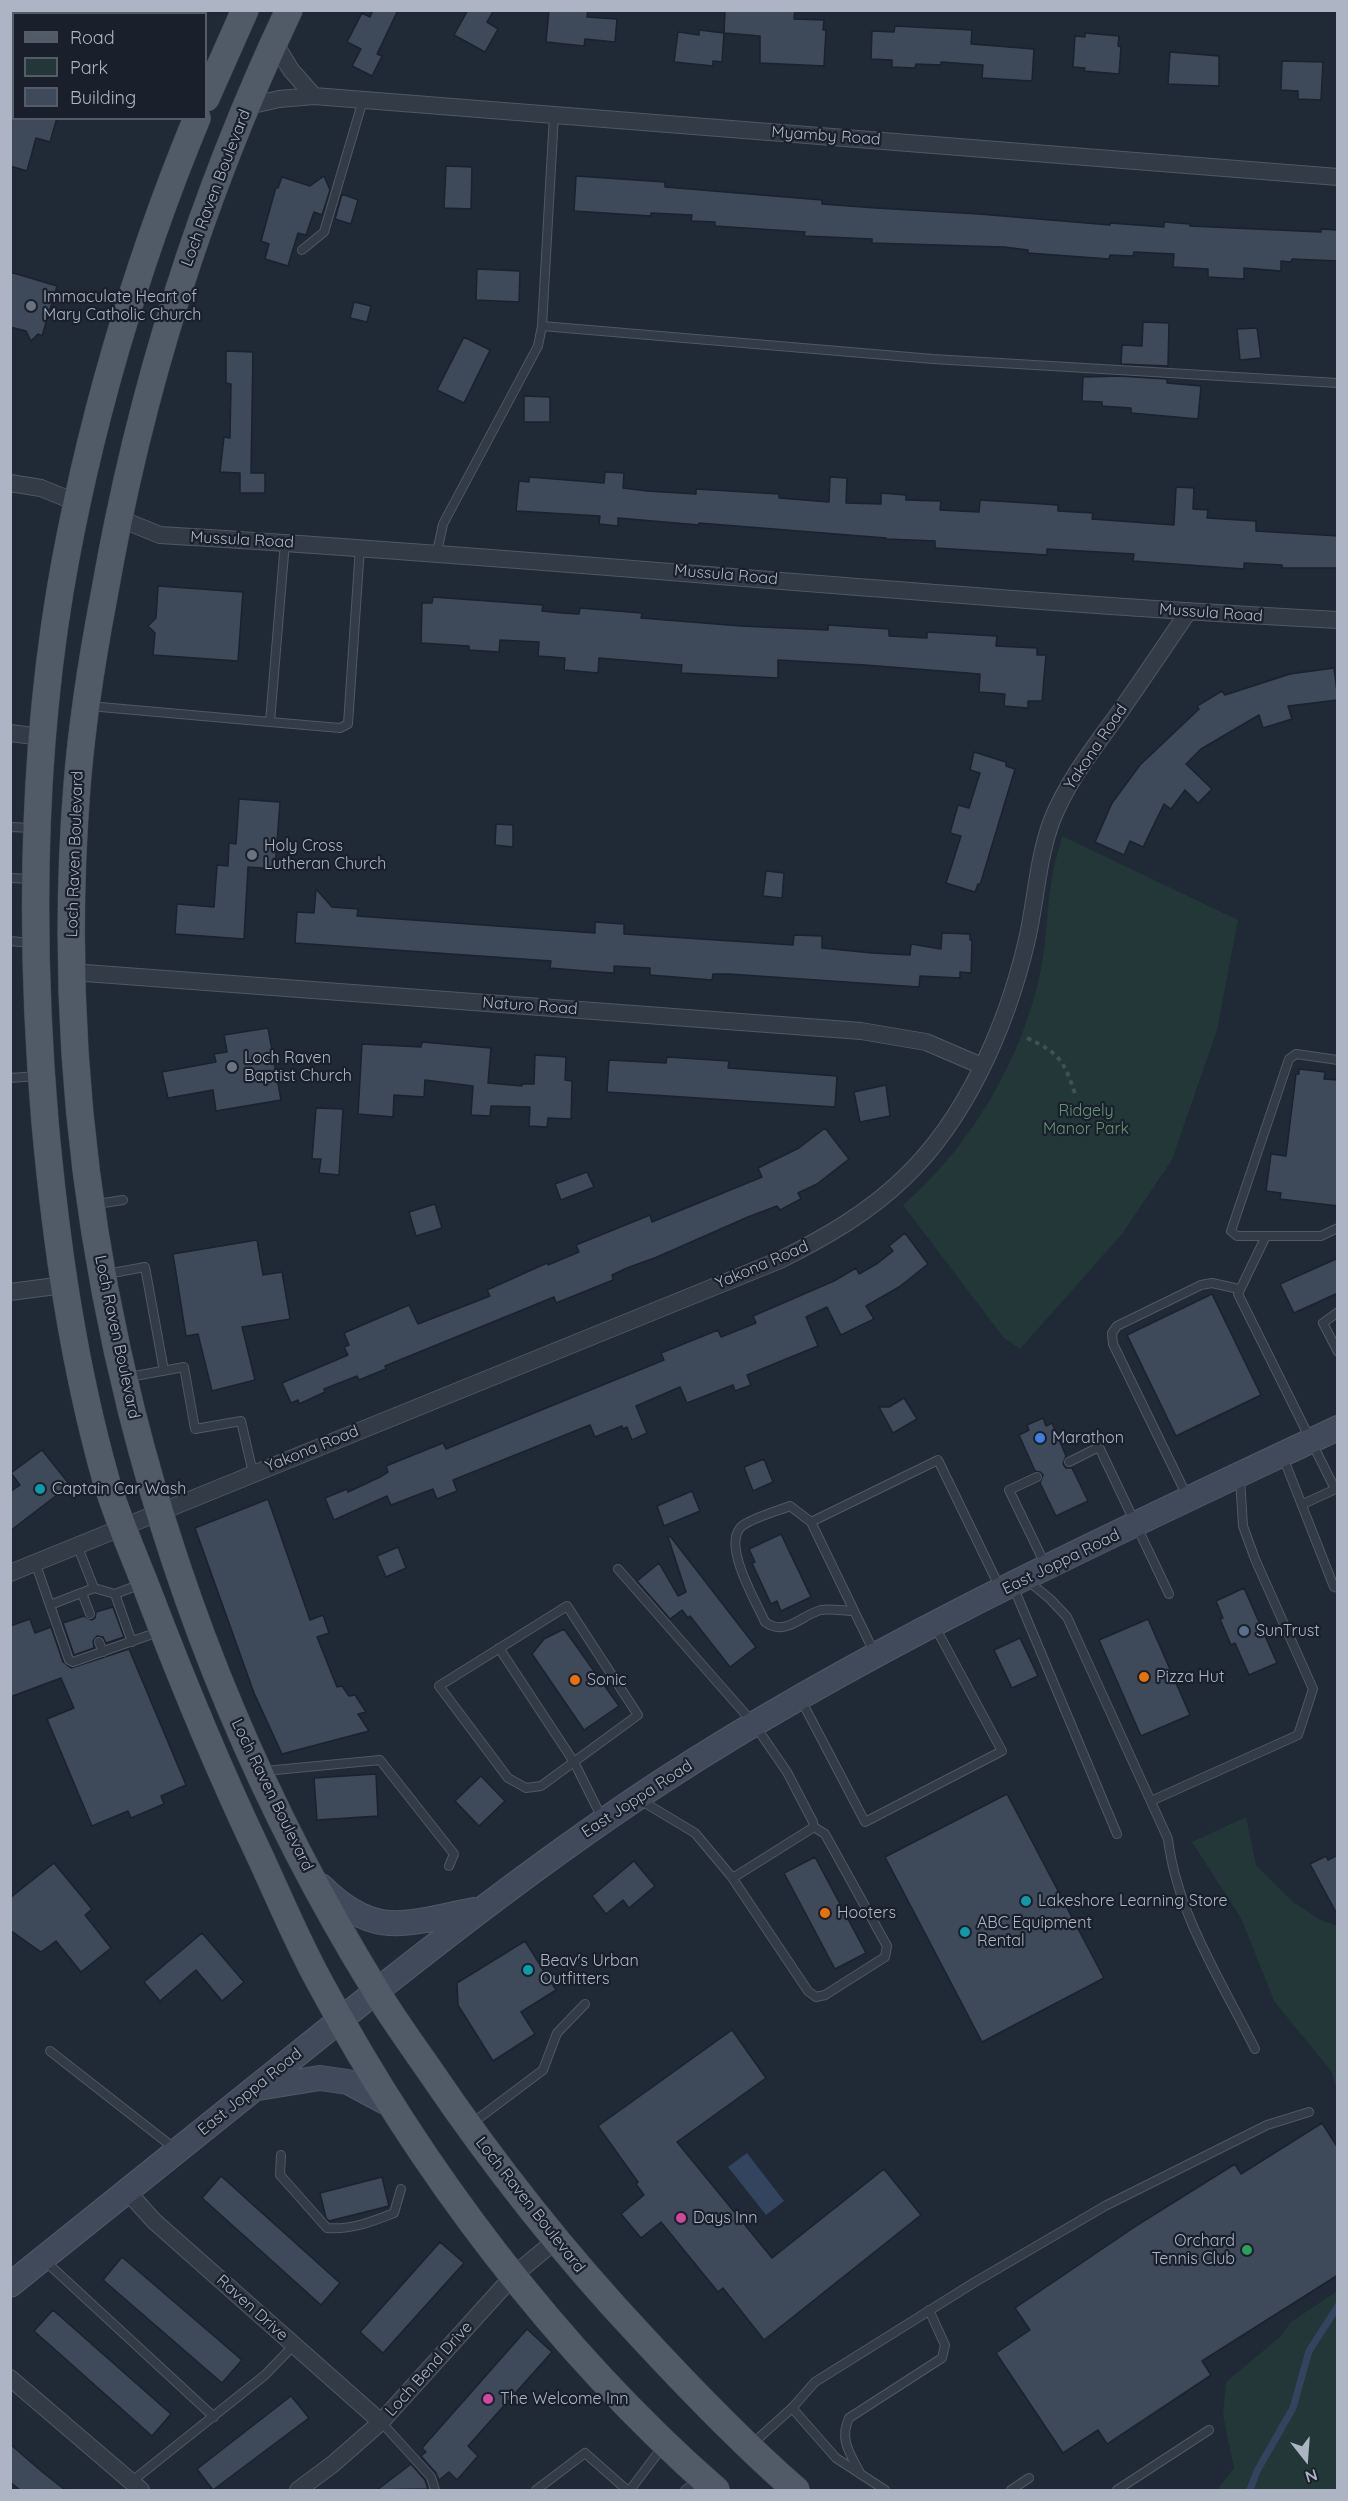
<!DOCTYPE html>
<style>
body{margin:0}
#map{position:relative;width:1348px;height:2501px;overflow:hidden;background:#202936;font-family:Quicksand,sans-serif}
canvas{display:block}
.frame{position:absolute;inset:0;border:12px solid #adb5c4;pointer-events:none}
.legend{position:absolute;left:12px;top:12px;width:195px;height:108px;box-sizing:border-box;background:#19202b;border:2px solid #545c68;margin:0;padding:8px 10px;list-style:none;font-size:18px;color:#adb5c4}
.legend li{display:flex;align-items:center;gap:12px;height:30px}
.legend b{width:30px;border:2px solid #545c68}
.north{position:absolute;left:1276px;top:2429px;width:60px;height:60px;-webkit-text-stroke:4px #19202b;paint-order:stroke;rotate:163deg;font-size:16px;font-weight:700;line-height:24px;text-align:center;color:#adb5c4}
.north::after{content:'';display:block;margin:auto;width:21px;height:27px;background:#adb5c4;clip-path:polygon(50% 0,100% 100%,50% 72%,0 100%)}
</style>
<div id="map">
<canvas width="1348" height="2501"></canvas>
<div class="frame"></div>
<ul class="legend">
<li><b style="height:8px;background:#515a67"></b>Road</li>
<li><b style="height:16px;background:#233638"></b>Park</li>
<li><b style="height:16px;background:#3e4959"></b>Building</li>
</ul>
<div class="north">N</div>
</div>
<script>
const ctx = document.querySelector('canvas').getContext('2d');
ctx.lineJoin = 'round';
function paint(path, color) {
  ctx.fillStyle = color;
  ctx.fill(path, 'evenodd');
}
function strokePath(path, color, width, dash) {
  ctx.strokeStyle = color;
  ctx.lineWidth = width;
  ctx.lineCap = dash ? 'butt' : 'round';
  ctx.setLineDash(dash || []);
  ctx.stroke(path);
}
function write(font, color, halo, rows, align = 'center') {
  ctx.font = font + ' Quicksand,sans-serif';
  ctx.lineWidth = 4.5;
  ctx.setLineDash([]);
  ctx.textBaseline = 'middle';
  ctx.strokeStyle = halo;
  ctx.fillStyle = color;
  for (const [text, x, y, turn = 0] of rows) {
    ctx.save();
    ctx.translate(x, y);
    ctx.rotate((+turn || 0) * Math.PI / 180);
    ctx.textAlign = isNaN(turn) ? turn : align;
    if (halo) ctx.strokeText(text, 0, 0);
    ctx.fillText(text, 0, 0);
    ctx.restore();
  }
}
paint(new Path2D(`
 M1062,836L1238,920L1217,1030L1172,1160L1122,1234L1020,1349L1003,1337L903,1205C972,1146 1026,1053 1042,963C1047,935 1047,905 1052,877C1054,863 1059,850 1062,836Z
 M1246,1817L1256,1865L1293,1902L1321,1920L1337,1926V2089L1331,2071L1274,2001L1241,1918L1192,1842Z
 M1337,2291V2490H1217L1234,2468L1223,2415L1226,2382L1281,2336L1291,2322Z`), '#233638');
paint(new Path2D(`
 M747,2153L784,2201L766,2215L728,2167Z`), '#33445e');
strokePath(new Path2D(`
 M1250,2490L1257,2471L1293,2408L1309,2351L1338,2306`), '#33445e', 7);
const building = new Path2D(`
 M373,10H398L377,54L382,56L372,76L352,66L361,49L347,42L362,13L370,17Z
 M468,10H494L487,22L498,29L485,52L454,35Z
 M549,10H588L587,17L617,19L615,42L585,39L584,46L546,42Z
 M725,10H795L794,19L824,20L823,30H826L824,66L760,63V36L724,33Z
 M895,26L972,30L971,44L1034,49L1032,81L982,78L983,65L941,62V65L916,64L915,68L892,67V60L871,59L872,31L894,32Z
 M699,30L724,33L722,62L713,61V66L674,62L678,32L699,35Z
 M1085,33L1119,36L1118,46L1121,47L1119,74L1084,71L1085,68L1073,67L1075,36L1085,37Z
 M1170,52L1219,56V86L1168,84Z
 M1282,61L1323,62L1321,100L1298,99V91L1281,90Z
 M10,118H57L50,142L36,138L27,171L10,166Z
 M446,166L472,167L471,209L444,208Z
 M324,176L330,190L322,215L314,212L306,235L298,233L288,266L265,259L269,244L261,241L276,187L278,188L282,177L310,186Z
 M576,176L665,182V187L822,200V204L876,208L979,214L1110,225V223L1164,227V222L1190,224V226L1321,232V229L1338,230V261L1292,259L1291,262L1281,261V271L1244,268V279L1208,277V269L1173,267L1174,254L1134,252L1133,256L1110,255L1109,259L1028,253V250L1004,247L872,243V239L804,236L805,232L715,226V222L691,221L692,215L651,213V216L574,211Z
 M342,194L358,200L351,224L335,219Z
 M477,269L520,271L519,302L476,300Z
 M10,272L57,286L42,336L38,334L31,341L26,331L10,327Z
 M354,302L371,306L367,322L350,318Z
 M1143,322L1169,323L1168,366L1121,364L1122,345L1142,346Z
 M1257,328L1261,358L1240,360L1237,329Z
 M464,337L490,350L464,403L437,390Z
 M226,351L253,352L251,473H265V493H240V473L220,472L224,437L230,438L231,384L226,383Z
 M1119,376L1167,379V383L1201,386L1198,419L1131,413V408L1102,406V402L1082,401L1083,377Z
 M524,396L550,397V422H524Z
 M605,472L624,473L623,488L647,491L696,494V489L779,494V498L829,502L830,477L847,478L846,503L881,504V493L906,495V500L941,501L940,510L979,512L980,500L1044,504L1058,505V511L1093,513L1092,519L1174,525L1176,487L1194,488L1193,509L1208,510L1207,518L1256,521V531L1338,536V568H1282V565L1244,563V569L1133,561L1134,554L1047,549V555L985,551L935,548V541L886,539V538L699,523V525L618,518V526L599,524L600,516L516,511L519,481L529,482V477L604,483Z
 M158,586L243,592L238,661L153,655L155,633L148,626L156,618Z
 M433,597L543,605L542,611L561,613L579,614L580,608L642,613L641,618L741,626L828,630V625L889,629V636L927,638V632L997,636L996,646L1037,648V655H1046L1042,701H1028V708L1004,706L1005,694L979,692L980,674L865,665L778,660V678L681,673L682,665L599,658L598,673L564,670L565,658L538,656L539,642L500,640L499,652L469,650V646L421,643L422,603H432Z
 M1334,668L1338,700L1288,706L1292,719L1263,728L1259,715L1201,749L1186,764L1212,789L1198,803L1185,790L1171,809L1164,804L1143,847L1130,841L1124,855L1095,842L1112,803L1140,765L1199,709L1197,706L1222,691L1225,695L1290,674Z
 M974,752L1006,762V766L1015,769L980,885L978,884L975,892L946,883L961,836L950,833L958,805L969,808L980,773L970,770Z
 M239,799L280,802L275,869L248,867L244,939L175,934L177,904L214,907L217,865L228,866L229,843L236,844Z
 M496,824L513,825V847L495,845Z
 M766,871L784,873L782,898L763,896Z
 M316,889L332,907L358,909L357,916L595,933V922L624,924V934L793,945L794,935L822,936V948L872,953L910,955L911,944L941,949L942,933L970,934V940H972L971,973L960,972V978L920,976L919,987L729,974H713L712,980L650,975V968L614,966V973L598,972L550,968L551,961L295,943L297,912L314,913Z
 M268,1028L281,1100L216,1111L213,1090L168,1098L162,1072L216,1062L214,1054L227,1052L224,1035Z
 M422,1042L491,1048L488,1083L522,1086V1084H534L535,1055L566,1057L565,1080L572,1081L571,1119L548,1118L547,1127L529,1126L530,1107L491,1106L490,1116L471,1115L473,1086L425,1080L424,1097L394,1095L393,1117L358,1114L362,1044L421,1047Z
 M667,1057L729,1061L728,1068L837,1076L835,1107L607,1092L609,1060L666,1063Z
 M1299,1069L1325,1072L1324,1079L1338,1080V1206L1280,1199L1281,1193L1266,1191L1271,1154L1286,1156L1296,1074H1299Z
 M886,1085L890,1116L860,1122L854,1092Z
 M316,1108L343,1109L339,1175L319,1173L321,1159H312Z
 M825,1128L849,1159L817,1184L798,1193L801,1199L780,1210L777,1206L748,1217L657,1257L627,1268L612,1275L613,1280L556,1303L554,1297L385,1366L386,1369L359,1380L357,1376L324,1389L325,1392L299,1404L298,1400L291,1403L282,1383L348,1355L344,1347L349,1345L344,1333L409,1305L418,1324L490,1296L487,1290L547,1263L548,1265L579,1252L576,1245L650,1215L652,1222L762,1177L758,1168L799,1148Z
 M587,1172L594,1187L561,1200L555,1184Z
 M435,1204L442,1228L416,1236L409,1212Z
 M905,1233L928,1264L899,1287L866,1306L874,1319L841,1335L827,1307L806,1317L818,1346L747,1375L751,1385L735,1391L733,1385L687,1403L680,1387L636,1406L647,1433L632,1440L627,1427L623,1429L622,1426L595,1437L590,1425L453,1480L457,1491L437,1499L433,1489L391,1505L387,1496L334,1520L325,1498L347,1489L348,1492L380,1477L388,1472L386,1466L443,1443L446,1449L583,1393L664,1360L661,1353L718,1330L721,1337L756,1323L753,1316L834,1281L856,1268L859,1274L878,1263L893,1251L889,1246Z
 M257,1240L263,1275L282,1272L290,1319L242,1327L255,1380L212,1391L198,1334L186,1336L173,1254Z
 M1338,1258V1293L1294,1313L1280,1284Z
 M1212,1294L1261,1395L1176,1436L1127,1335Z
 M904,1398L917,1419L893,1433L879,1407H889Z
 M1043,1418L1046,1426L1052,1423L1066,1456L1063,1464L1066,1468H1072L1088,1501L1056,1516L1040,1483L1043,1475L1040,1472L1035,1471L1019,1435L1029,1430L1027,1425Z
 M42,1450L70,1485L10,1531V1492L20,1485L11,1473Z
 M764,1459L773,1482L753,1491L744,1467Z
 M692,1491L700,1511L664,1526L657,1506Z
 M268,1499L310,1620L323,1615L329,1633L317,1637L337,1687L342,1686L349,1696L355,1695L366,1712L358,1714L369,1731L282,1754L254,1693L195,1528Z
 M781,1534L811,1597L781,1611L777,1601L771,1604L752,1563L755,1562L749,1549Z
 M670,1536L756,1647L730,1667L690,1616L688,1618L682,1610L670,1619L637,1581L659,1563L678,1596L686,1592L668,1537Z
 M398,1547L406,1568L386,1577L377,1556Z
 M1244,1588L1277,1663L1249,1675L1235,1643L1231,1645L1220,1619L1223,1618L1216,1601Z
 M113,1607L124,1637L106,1643L103,1637L97,1636L93,1641L94,1648L74,1655L63,1623L84,1616L92,1620L95,1618L96,1612Z
 M30,1619L35,1633L51,1627L63,1662L71,1668L129,1649L186,1785L161,1796L164,1804L131,1818L128,1811L92,1826L47,1719L74,1708L61,1678L10,1697V1626Z
 M1148,1619L1190,1715L1141,1736L1099,1640Z
 M564,1629L619,1706L584,1730L532,1654L544,1639Z
 M1020,1638L1038,1676L1012,1688L994,1650Z
 M376,1774L378,1816L317,1820L314,1778Z
 M481,1776L505,1801L479,1826L455,1801Z
 M1007,1794L1104,1978L982,2042L885,1857Z
 M1338,1855V1916L1310,1864L1326,1856L1328,1860Z
 M815,1857L866,1953L835,1969L784,1873Z
 M634,1861L655,1886L629,1908L623,1900L606,1914L592,1896Z
 M54,1863L92,1909L85,1915L111,1948L81,1972L56,1941L41,1952L10,1930V1898Z
 M202,1933L244,1982L222,2001L196,1970L160,2001L144,1982Z
 M525,1941L556,1990L521,2012L535,2034L493,2061L458,2005L457,1983Z
 M732,2030L766,2078L677,2142L772,2258L884,2169L921,2215L764,2340L723,2288L718,2292L661,2222L641,2238L621,2214L644,2195L636,2184L638,2182L598,2126Z
 M1322,2123L1338,2148V2275L1202,2361L1211,2375L1107,2444L1098,2430L1063,2453L996,2353L1030,2330L1015,2308L1139,2224L1235,2164L1241,2174Z
 M221,2176L340,2283L321,2305L202,2198Z
 M382,2177L389,2206L329,2221L326,2218L320,2193Z
 M440,2242L464,2263L383,2353L360,2332Z
 M122,2257L242,2360L222,2383L103,2280Z
 M53,2310L171,2414L152,2436L34,2331Z
 M527,2329L552,2352L468,2446L478,2456L457,2480L449,2472L439,2480L436,2473L421,2456L426,2452L422,2448Z
 M291,2396L309,2418L213,2490L197,2469Z
 M10,2444L40,2470L65,2490H20L10,2482Z
 M411,2464L425,2480L428,2489L377,2490Z`);
paint(building, '#3e4959');
strokePath(building, '#1b222d', 1.5);
const lane = new Path2D(`
 M302,250L324,232L363,100
 M542,326L933,359L1338,383
 M437,552L443,524L538,346L542,326L554,115
 M89,706L270,722L285,542
 M270,722L340,728L348,724L360,547
 M10,827L33,828
 M10,878L32,879
 M10,941L31,943
 M1338,1060L1296,1054L1289,1059L1231,1231L1237,1236H1321L1338,1228
 M10,1078L37,1076
 M97,1204L123,1200
 M1266,1236L1238,1294L1335,1489
 M107,1274L145,1267L164,1371
 M1338,1312L1323,1323L1338,1352
 M129,1377L184,1367L195,1429L241,1421L253,1473
 M1283,1457L1334,1587L1338,1588
 M1069,1462L1099,1447L1169,1594
 M1037,1477L1009,1490L1045,1564
 M1187,1496L1113,1344L1112,1333L1117,1326L1201,1285L1212,1283L1239,1289
 M1303,1504L1338,1488
 M811,1522L790,1506C777,1511 752,1518 742,1526C721,1544 756,1601 765,1622C786,1637 801,1615 821,1610C831,1608 844,1611 854,1611
 M77,1545L94,1588L115,1594L141,1584
 M35,1562L69,1660L73,1662L161,1631
 M618,1569L754,1724L787,1772L813,1822L814,1827L736,1876H731L695,1833L640,1800
 M1027,1580L1050,1599L1067,1617L1168,1839C1177,1914 1222,1982 1255,2049
 M1013,1586L1117,1834
 M82,1593L90,1614
 M115,1594L132,1642
 M50,1605L94,1588
 M567,1606L638,1715L541,1786L526,1788L508,1778L439,1686Z
 M99,1642L103,1652
 M499,1648L574,1762L603,1820
 M874,1652L811,1522L938,1460L1000,1588
 M800,1698L865,1822L1002,1751L934,1625
 M265,1771L380,1760L454,1854L449,1866
 M1151,1801L1298,1735L1313,1689L1255,1559L1243,1526L1240,1478
 M731,1876L808,1991L816,1997L825,1995L885,1957L887,1946L825,1834L814,1827
 M50,2051L174,2148
 M471,2124L543,2070L557,2033L585,2004
 M281,2155L280,2175L327,2228C351,2230 371,2222 394,2213L401,2189
 M44,2260L214,2417
 M792,2408L836,2458L885,2490
 M381,2422L431,2477L435,2490
 M751,2445L792,2408L815,2382L975,2282L1105,2206L1267,2125L1309,2112
 M860,2473C850,2453 839,2440 849,2418L942,2358L945,2345L929,2310
 M131,2482L265,2375L294,2345
 M536,2490L585,2453L627,2490
 M630,2490L664,2445
 M685,2490L699,2480
 M1011,2490L1029,2478
 M1117,2490L1209,2430`);
const street = new Path2D(`
 M274,42L291,70L314,96
 M248,106L279,99L314,96L1338,177
 M10,483L41,488L78,503
 M118,518L160,535C553,558 944,599 1338,620
 M10,733L42,737
 M72,972L861,1031L926,1042L982,1066
 M10,1292L64,1285
 M10,1573L780,1260C824,1238 868,1213 904,1178C966,1119 1006,1027 1026,944C1036,903 1037,860 1052,820C1068,780 1094,748 1119,713C1142,680 1165,646 1188,612
 M127,2191L154,2221L381,2422
 M10,2378L141,2490
 M298,2490L333,2464L381,2422L514,2275L555,2241`);
const secondary = new Path2D(`
 M321,1886C375,1940 407,1923 474,1910
 M258,2088L320,2078L348,2082L391,2105
 M10,2285C120,2196 230,2108 340,2020C447,1935 552,1853 667,1778C878,1641 1110,1536 1338,1428`);
const primary = new Path2D(`
 M289,10C201,196 139,394 104,596C92,659 82,722 77,786C44,1204 156,1633 375,1989C391,2016 410,2042 428,2068C493,2164 562,2252 641,2336C691,2390 741,2442 796,2490
 M206,98L245,10
 M197,118C135,267 87,432 60,591C31,767 30,945 45,1122C56,1243 73,1363 106,1480C117,1517 133,1553 147,1589C181,1678 217,1766 258,1852C278,1895 296,1939 319,1981C420,2169 556,2350 716,2490`);
strokePath(lane, '#515865', 10);
strokePath(street, '#515865', 18);
strokePath(secondary, '#515865', 26);
strokePath(primary, '#3d4450', 28);
strokePath(new Path2D(`
 M1027,1038C1059,1053 1064,1060 1075,1094`), '#3f5155', 4, [4.5, 4.5]);
strokePath(lane, '#333b47', 8);
strokePath(street, '#333b47', 16);
strokePath(secondary, '#414a5a', 24);
strokePath(primary, '#515a67', 27);
for (const [x, y, r, color] of [
 [31,306,6,"#6b7280"],
 [252,855,6,"#6b7280"],
 [232,1067,6,"#6b7280"],
 [1040,1438,6,"#3f7fe0"],
 [40,1489,6,"#0f9aa8"],
 [1244,1631,6,"#5c6f8a"],
 [1144,1677,6,"#e8710a"],
 [575,1680,6,"#e8710a"],
 [1026,1901,6,"#0f9aa8"],
 [825,1913,6,"#e8710a"],
 [965,1932,6,"#0f9aa8"],
 [528,1970,6,"#0f9aa8"],
 [681,2218,6,"#d1479c"],
 [1247,2250,6,"#2e9e5b"],
 [488,2399,6,"#d1479c"]
]) {
  const dot = new Path2D();
  dot.arc(x, y, r, 0, 2 * Math.PI);
  ctx.fillStyle = color;
  ctx.fill(dot);
  strokePath(dot, '#19202b', 2);
}
write('16px', '#adb5c4', '#19202b', [
 ["Myamby Road",826,136,4],
 ["Loch Raven Boulevard",216,188,-69],
 ["Mussula Road",242,540,3],
 ["Mussula Road",726,575,5],
 ["Mussula Road",1211,613,4],
 ["Yakona Road",1096,747,-56],
 ["Loch Raven Boulevard",75,854,-88],
 ["Naturo Road",530,1006,4],
 ["Yakona Road",762,1265,-23],
 ["Loch Raven Boulevard",117,1337,78],
 ["Yakona Road",312,1449,-22],
 ["East Joppa Road",1061,1562,-26],
 ["Loch Raven Boulevard",272,1795,64],
 ["East Joppa Road",637,1799,-33],
 ["East Joppa Road",250,2092,-39],
 ["Loch Raven Boulevard",530,2205,52],
 ["Raven Drive",252,2308,42],
 ["Loch Bend Drive",429,2369,-48]
]);
write('16px', '#adb5c4', '#19202b', [
 ["Immaculate Heart of",43,297],
 ["Mary Catholic Church",43,315],
 ["Holy Cross",264,846],
 ["Lutheran Church",264,864],
 ["Loch Raven",244,1058],
 ["Baptist Church",244,1076],
 ["Marathon",1052,1438],
 ["Captain Car Wash",52,1489],
 ["SunTrust",1256,1631],
 ["Pizza Hut",1156,1677],
 ["Sonic",587,1680],
 ["Lakeshore Learning Store",1038,1901],
 ["Hooters",837,1913],
 ["ABC Equipment",977,1923],
 ["Rental",977,1941],
 ["Beav's Urban",540,1961],
 ["Outfitters",540,1979],
 ["Days Inn",693,2218],
 ["Orchard",1235,2241,"right"],
 ["Tennis Club",1235,2259,"right"],
 ["The Welcome Inn",500,2399]
], 'left');
write('16px', '#669371', '#19202b', [
 ["Ridgely",1086,1111],
 ["Manor Park",1086,1129]
]);
</script>
